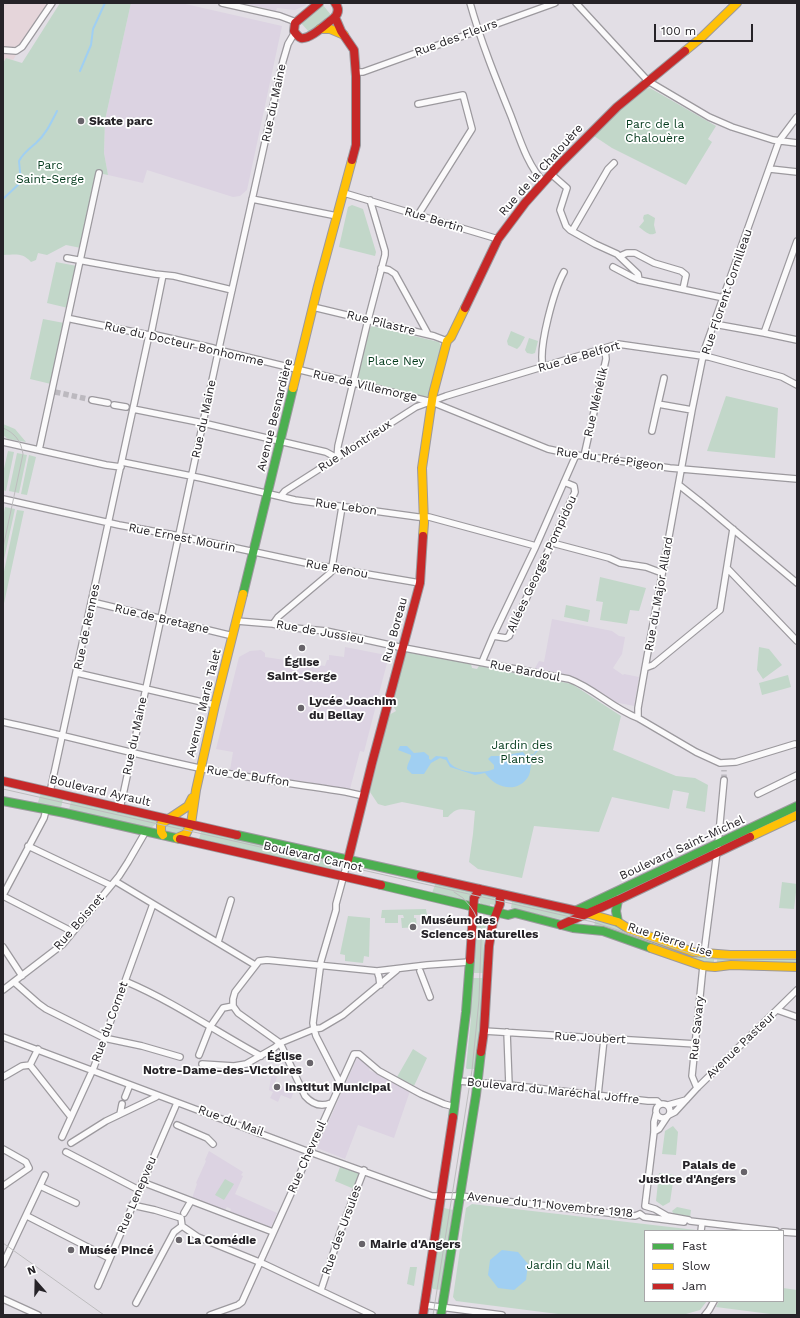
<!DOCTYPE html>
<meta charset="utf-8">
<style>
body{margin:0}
#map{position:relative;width:800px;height:1318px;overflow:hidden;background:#e2dee5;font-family:"Work Sans",sans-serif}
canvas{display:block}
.frame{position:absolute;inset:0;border:4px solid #262328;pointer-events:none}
.legend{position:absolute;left:644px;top:1230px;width:140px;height:72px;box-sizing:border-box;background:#fff;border:1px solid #a8a7a9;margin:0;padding:5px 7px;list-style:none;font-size:12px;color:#262328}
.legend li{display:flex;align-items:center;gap:8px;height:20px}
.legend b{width:20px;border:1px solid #a8a7a9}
.north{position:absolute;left:16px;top:1262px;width:40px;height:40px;-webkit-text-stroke:3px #fff;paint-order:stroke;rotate:340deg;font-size:11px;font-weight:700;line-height:16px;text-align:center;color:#262328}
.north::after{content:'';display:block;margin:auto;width:14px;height:18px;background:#262328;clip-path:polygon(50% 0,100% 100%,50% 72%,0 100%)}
.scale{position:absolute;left:654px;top:24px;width:99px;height:18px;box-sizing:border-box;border:2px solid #262328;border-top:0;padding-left:5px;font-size:12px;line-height:14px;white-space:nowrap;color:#262328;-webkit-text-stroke:3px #fff;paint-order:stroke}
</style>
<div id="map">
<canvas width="800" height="1318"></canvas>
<div class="frame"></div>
<ul class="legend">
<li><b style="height:5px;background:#4caf50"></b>Fast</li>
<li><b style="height:5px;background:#ffc107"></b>Slow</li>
<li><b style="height:5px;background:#c62828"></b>Jam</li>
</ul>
<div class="north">N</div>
<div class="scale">100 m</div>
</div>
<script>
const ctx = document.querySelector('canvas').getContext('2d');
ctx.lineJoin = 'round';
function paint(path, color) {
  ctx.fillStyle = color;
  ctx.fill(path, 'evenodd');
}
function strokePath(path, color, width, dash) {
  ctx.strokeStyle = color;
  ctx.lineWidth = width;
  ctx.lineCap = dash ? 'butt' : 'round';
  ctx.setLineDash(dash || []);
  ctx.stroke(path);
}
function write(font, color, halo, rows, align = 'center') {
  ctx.font = font + ' "Work Sans",sans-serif';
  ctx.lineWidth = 3.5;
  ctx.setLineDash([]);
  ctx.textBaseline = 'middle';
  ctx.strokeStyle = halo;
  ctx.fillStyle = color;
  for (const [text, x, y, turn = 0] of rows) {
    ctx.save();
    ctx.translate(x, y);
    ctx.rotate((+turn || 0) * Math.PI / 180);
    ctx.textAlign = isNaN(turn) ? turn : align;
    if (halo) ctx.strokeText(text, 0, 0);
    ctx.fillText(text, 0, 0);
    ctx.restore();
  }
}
paint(new Path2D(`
 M131,3H181L282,26L247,190L240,196L233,197L147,170L143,183L108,175L104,153L105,120Z
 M244,3H305L306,5L295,10L277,8L276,11Z
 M552,619L612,631L619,636L625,637L622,654L613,668L623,675L624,674L639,677L634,706L614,702L580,680L568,675L535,668L539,661L544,662Z
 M345,647L386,655L388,659L364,752L360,751L350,789L230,770L233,752L216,749L239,657L250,651L261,650L265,653V657L325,666L327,660H329V655L344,657Z
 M357,1058H359L370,1067L369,1070L410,1091L394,1138L358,1125L345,1159L317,1148Z
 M274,1071L277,1077L275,1083L294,1091L291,1099L281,1095L278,1102L270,1098L273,1092L269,1090L271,1077L270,1074Z
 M209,1151L243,1172L241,1175L243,1176L235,1194L277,1213L271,1227L230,1212L231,1209L227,1207L225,1210L192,1198L197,1184L196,1183L206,1161L205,1160Z`), '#dcd3e2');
paint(new Path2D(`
 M3,3H49L13,60L6,58L3,63Z`), '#e5d5da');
paint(new Path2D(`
 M60,3H131L105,120L104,153L108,175L98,173L81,248L66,245L47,255L38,253L36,260L31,262C22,252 15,255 3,255V63L6,58L22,63Z
 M323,5L331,15L309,32L301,23Z
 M650,88L716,126L708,139L712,142L686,185L612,148L594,136L610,121L614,114L646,89Z
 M352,205L363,209L376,252L375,256L339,247L348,207Z
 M648,214L655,218L654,225L656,233C649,237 645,231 639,227L644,221L643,218L644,215Z
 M56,262L77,266L68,308L47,303Z
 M43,319L64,323L51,384L30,379Z
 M372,326L439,342L441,346L430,393L428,396L424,397L359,380L358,375L369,329Z
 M511,331L525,337L520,346L517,349L508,345L507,341Z
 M529,338L538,341L535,353L532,354L527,353L525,350Z
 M726,396L778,408L775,458L707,451Z
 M3,424L15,429L26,442L8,439L3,435Z
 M8,451L14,452L6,491L3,490V473Z
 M17,453L27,455L19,493L9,491Z
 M29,455L36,457L27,495L21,494Z
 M5,507L15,509L3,564V517Z
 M17,510L24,511L3,608V576Z
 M600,577L646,588L639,611L630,610L627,624L600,620L603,602L596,601Z
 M566,605L590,610L588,622L564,617Z
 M759,647L769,649L782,665L763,679L757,670Z
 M406,652L471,664L472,668L477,669L479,666L572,684L621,716L613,750L676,776L695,778L708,785L705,812L686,808L689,793L673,790L669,809L612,797L599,832L534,826L522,878L478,869L469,862L473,834L475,811C462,809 457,807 448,817H443V810L402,802L385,806L378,804L370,792L389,715L396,711L392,704Z
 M788,675L791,687L762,695L759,683Z
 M41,793L63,799L61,808L39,805L38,802Z
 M71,801L157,821L159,822L152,827H150L149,828L69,810Z
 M170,823L185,827L186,828L180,834L168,833L165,829L166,825Z
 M203,831L332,860L331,868L330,869L199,839L201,832Z
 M436,882L472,889L469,902L432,893Z
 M782,882L797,884L794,909L779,908Z
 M481,894L494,897L496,902L495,905L490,904V906L481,904L478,899Z
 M512,901L575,915V916L559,919L511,908Z
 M424,909H426L427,915H414V918H416L417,927L402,928L401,918H404L403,915H398V923H385V918H381L382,910Z
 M348,916L370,918L369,957L364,956L363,963L345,961V955L340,954Z
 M476,920L487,923L484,932L483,973H472Z
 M606,920L714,957V963L697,961L594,927L595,921L604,923Z
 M717,957H797V963H717Z
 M472,978H483L482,1007L475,1069H467L466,1068L471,1019L470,1005Z
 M413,1049L427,1058L414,1086L397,1077Z
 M673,1126L678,1132L676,1155L662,1154L665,1131Z
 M340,1167L361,1173L354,1189L335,1181Z
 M659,1173L674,1175L670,1202L663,1206L656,1201Z
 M225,1179L234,1184L224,1200L215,1195Z
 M472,1204L696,1230V1231H645V1301H707L700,1310L686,1314V1315H566L456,1301L453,1297L466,1208Z
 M677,1207L691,1210L690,1218L675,1216L672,1211Z
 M444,1208L453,1210L441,1290L433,1289L432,1288Z
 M410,1267H417L414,1286L407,1284Z
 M783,1288L797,1290V1315H778L716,1307L719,1301H783Z`), '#c2d7c9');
paint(new Path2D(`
 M552,741L549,745L541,748L533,756L534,759C529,764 532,771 528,777C517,794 495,788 485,773L475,775L450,767L446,760L440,758L431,763L424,774H412L407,769C407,763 411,760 411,755L398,750L400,746H407L414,753L424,752L429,756V759L431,760L436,756L447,757C448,759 449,763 452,765C461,773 484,774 494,769V765L488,759L491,756H501L523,752L527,757L532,754L533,755L537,749Z
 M502,1250L518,1252L528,1264L526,1280L514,1290L498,1288L488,1275L490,1260Z`), '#a0cff2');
strokePath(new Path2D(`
 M80,71L91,45L93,29L105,3
 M3,199L21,182L19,161C23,153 29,149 36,143C46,134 51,123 57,111`), '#a0cff2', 2);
strokePath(new Path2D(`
 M55,392L92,400
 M724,780V770`), '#bcb9bf', 5.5, [5.5, 3]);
const street = new Path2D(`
 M222,3L280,16L296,22
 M470,3C481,42 496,79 511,116C519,137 528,167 544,182
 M576,3L648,81L709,117L732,127L773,140L797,143
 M3,50L16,51L22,47L52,3
 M356,72H363L555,3
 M418,104L463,95L472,129L418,215
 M770,169L797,172
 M551,174L567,188L560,210L566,226L570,230L595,244L617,254L638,274L639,280
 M344,193L498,239
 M252,199L337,216
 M572,231L608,169L614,163
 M620,256L627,253H635L654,263L681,271L686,275L683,289
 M67,258L155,274L174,276L232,290
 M613,267L632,277L639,280L724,298
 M381,268L389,270L395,274L428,334
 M313,307L434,336L447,341
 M71,319L149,335L151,334L213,348L218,350L432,402L548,449L576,455L670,468L797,479
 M714,324L764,333L797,340
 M764,333L797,241
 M151,334L163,275
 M543,367C538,347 554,290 564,272
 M92,400L108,403
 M658,404L664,378
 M114,405L126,407
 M133,409L203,423L326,452L337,458L338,446L368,320L385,255V251L370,200
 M652,431L658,404L692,410
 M3,442L106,465L121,467
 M39,450L99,173
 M584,456L606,359L605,348
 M122,462L201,478L295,500L418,517H429L536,546
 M679,485L703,504L797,583
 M281,496L285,491L416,407L446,396L618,344L709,357L782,377L797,385
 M3,499L119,525L180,536L320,566L337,568L343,570L420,583
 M556,544L609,558L620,563L646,567L662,573
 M332,567L342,507
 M727,568L797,641
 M92,602L233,636
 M237,621L273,624L284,627L326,631L399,647L569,679C594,688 613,709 638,718L696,752L720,763L736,762L795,744
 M273,624L278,617L329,574L335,568
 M493,636L506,638L509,636L575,492L574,486L564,482
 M482,662L493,636L536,546L576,455
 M645,668L653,665L720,610L733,529
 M77,673L215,705
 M638,718V708L645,668L692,410L704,351L779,141L797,117
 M3,722C69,736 133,754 199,768C247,778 297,784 346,792L364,796
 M50,792L149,335
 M758,794L797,775
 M120,809L219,348L283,61L288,44L295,32
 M28,846L110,885
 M115,881L255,965
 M3,895L44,818L46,810
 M3,896L73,932
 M218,942L231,900
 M3,947L22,976
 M704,953L718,844L724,780
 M377,971L379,977L380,985
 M420,971L430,997
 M14,982L39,1004L46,1009L104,1038L142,1046L180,1057
 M127,982C174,1002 215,1031 261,1056
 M3,990L63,944L119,876L128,862L146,831
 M777,1010L797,1017
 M484,1031L696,1044
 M507,1032L509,1085
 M3,1037L304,1150L432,1196H460L635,1216L640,1214
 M280,1043L238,1013L233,1006V999L235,992L259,961L267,960L377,971L427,965L469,962
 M280,1043L305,1096C312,1104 321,1107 331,1103
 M199,1055L210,1027L223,1008L233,1006
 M202,1064L234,1066L246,1064L274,1048L280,1043L314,1029L321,1028L343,1015L397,970
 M30,1065L71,1117
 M3,1077L22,1066L30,1065L38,1049
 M458,1081L509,1085L648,1101H657L660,1104
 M340,1084L338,1079L316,1036L314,1029L313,1023L321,961L336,910V904L348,860
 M697,1088L692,1076L703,966
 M598,1095L604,1039
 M125,1097L129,1087
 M656 1111a7 7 0 1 1 14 0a7 7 0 1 1-14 0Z
 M668,1105L686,1100
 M120,1114L122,1104
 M669,1115L675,1112L697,1088L797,990
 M177,1125L207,1138L213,1144
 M654,1132L659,1129L667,1117
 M62,1137L94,1067L153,904
 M71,1143L106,1121L156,1097
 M3,1149L26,1162L29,1168L3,1186
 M66,1152L139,1190
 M142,1182L273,1232
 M40,1186L76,1203
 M132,1205L155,1210L181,1218
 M645,1206L655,1209L667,1216L689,1220L690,1221L776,1231
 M645,1206L654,1132V1122L656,1114
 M184,1213L191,1201
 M640,1214L644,1217L684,1222
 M27,1216L109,1258
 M181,1218L182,1226L198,1237L264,1264L372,1315
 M701,1231L702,1223
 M783,1232L797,1233
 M3,1264L45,1175
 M98,1286L177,1103
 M321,1290L341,1230L364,1170
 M3,1299L38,1315
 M136,1303L174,1232L182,1226
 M425,1305L502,1315
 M210,1315L238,1305L242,1302L354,1054H359L379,1071L421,1094L444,1104L455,1107
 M705,1315L709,1310L714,1301`);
const fast = new Path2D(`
 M243,594L293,388
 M3,801L65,813L180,839
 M237,835L421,876
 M381,885L508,915L515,913L573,928L603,931L651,948
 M618,900L616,911L618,922
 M577,910L797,806
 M453,1117L466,1012L470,960
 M441,1315L476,1095L481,1052`);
const slow = new Path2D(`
 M320,29H330L344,35
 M685,51L702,37L737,3
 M293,388L318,286L352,160
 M423,536L424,523L422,468L433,394L447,341L451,337L465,308
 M163,835L161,832V824L188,806L192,798
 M750,837L797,815
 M177,838L186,834L191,824L196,790L215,705L243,594
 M586,913L618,922L629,929L693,952L730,955H797
 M651,948L703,966L715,967L731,965L797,967`);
const jam = new Path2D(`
 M319,3L295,23L294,31C296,34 298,37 301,38C310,40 327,23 334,18C339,13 339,8 335,3
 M335,17L341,31L354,50L356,76V145L352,160
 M465,308L498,239L525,203L559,165L617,107L685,51
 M3,781L237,835
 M180,839L381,885
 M348,860L372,763L420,583L423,536
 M421,876L586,913
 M561,925L618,900L750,837
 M470,960L474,898L480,889
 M481,1052L484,1031L489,946L493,922L500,904V894
 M423,1315L453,1117`);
strokePath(street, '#9c999e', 8);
strokePath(fast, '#9c999e', 10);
strokePath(slow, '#9c999e', 10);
strokePath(jam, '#9c999e', 10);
strokePath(street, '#fbfafb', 5.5);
strokePath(fast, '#4caf50', 8);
strokePath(slow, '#ffc107', 8);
strokePath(jam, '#c62828', 8);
strokePath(new Path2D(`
 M3,428C15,433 21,441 23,454L3,548
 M3,789L593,922L701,957L715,959H797
 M3,1243L104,1315
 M433,1315L472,1070L479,1000L481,942L480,925L474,912L470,906L463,898L454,892`), '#bdbcbe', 1);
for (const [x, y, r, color] of [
 [81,121,4,"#68646a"],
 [302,648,4,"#68646a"],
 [301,708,4,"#68646a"],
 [413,927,4,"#68646a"],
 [310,1063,4,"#68646a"],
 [277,1087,4,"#68646a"],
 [744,1172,4,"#68646a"],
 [179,1240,4,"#68646a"],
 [362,1244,4,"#68646a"],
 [71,1250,4,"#68646a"]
]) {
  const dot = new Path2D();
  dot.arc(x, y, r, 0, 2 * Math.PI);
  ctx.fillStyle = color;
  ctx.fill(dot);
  strokePath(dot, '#fff', 1.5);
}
write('12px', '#262328', '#fff', [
 ["Rue des Fleurs",456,38,-20],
 ["Rue du Maine",274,103,-78],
 ["Rue de la Chalouère",541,170,-48],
 ["Rue Bertin",434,220,17],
 ["Rue Florent Cornilleau",727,292,-71],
 ["Rue Pilastre",381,323,14],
 ["Rue du Docteur Bonhomme",184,344,13],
 ["Rue de Belfort",579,357,-16],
 ["Rue de Villemorge",365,386,13],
 ["Rue Ménélik",596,402,-77],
 ["Avenue Besnardière",275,415,-76],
 ["Rue du Maine",204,419,-78],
 ["Rue Montrieux",355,446,-33],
 ["Rue du Pré-Pigeon",610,459,8],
 ["Rue Lebon",346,507,8],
 ["Rue Ernest Mourin",182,538,11],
 ["Allées Georges Pompidou",542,564,-65],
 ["Rue Renou",337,569,10],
 ["Rue du Major Allard",659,594,-80],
 ["Rue de Bretagne",162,619,13],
 ["Rue de Rennes",87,627,-78],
 ["Rue Boreau",395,630,-75],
 ["Rue de Jussieu",320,632,10],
 ["Rue Bardoul",525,671,11],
 ["Avenue Marie Talet",204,703,-76],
 ["Rue du Maine",135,736,-78],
 ["Rue de Buffon",248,776,9],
 ["Boulevard Ayrault",100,791,13],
 ["Boulevard Saint-Michel",682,848,-25],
 ["Boulevard Carnot",313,857,13],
 ["Rue Boisnet",79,922,-49],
 ["Rue Pierre Lise",670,940,18],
 ["Rue du Cornet",110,1022,-70],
 ["Rue Savary",697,1028,-84],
 ["Rue Joubert",590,1038,3],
 ["Avenue Pasteur",741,1045,-44],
 ["Boulevard du Maréchal Joffre",553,1091,6],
 ["Rue du Mail",231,1121,20],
 ["Rue Chevreul",307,1157,-66],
 ["Rue Lenepveu",137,1195,-67],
 ["Avenue du 11 Novembre 1918",550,1205,6],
 ["Rue des Ursules",342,1230,-70]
]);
write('bold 12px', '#262328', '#fff', [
 ["Skate parc",89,121],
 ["Église",302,662,"center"],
 ["Saint-Serge",302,676,"center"],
 ["Lycée Joachim",309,701],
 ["du Bellay",309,715],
 ["Muséum des",421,920],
 ["Sciences Naturelles",421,934],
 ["Église",302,1056,"right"],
 ["Notre-Dame-des-Victoires",302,1070,"right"],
 ["Institut Municipal",285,1087],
 ["Palais de",736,1165,"right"],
 ["Justice d'Angers",736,1179,"right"],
 ["La Comédie",187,1240],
 ["Mairie d'Angers",370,1244],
 ["Musée Pincé",79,1250]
], 'left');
write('12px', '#033a1c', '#fff', [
 ["Parc de la",655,124],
 ["Chalouère",655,138],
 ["Parc",50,165],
 ["Saint-Serge",50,179],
 ["Place Ney",396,361],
 ["Jardin des",522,745],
 ["Plantes",522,759],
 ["Jardin du Mail",568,1265]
]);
</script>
